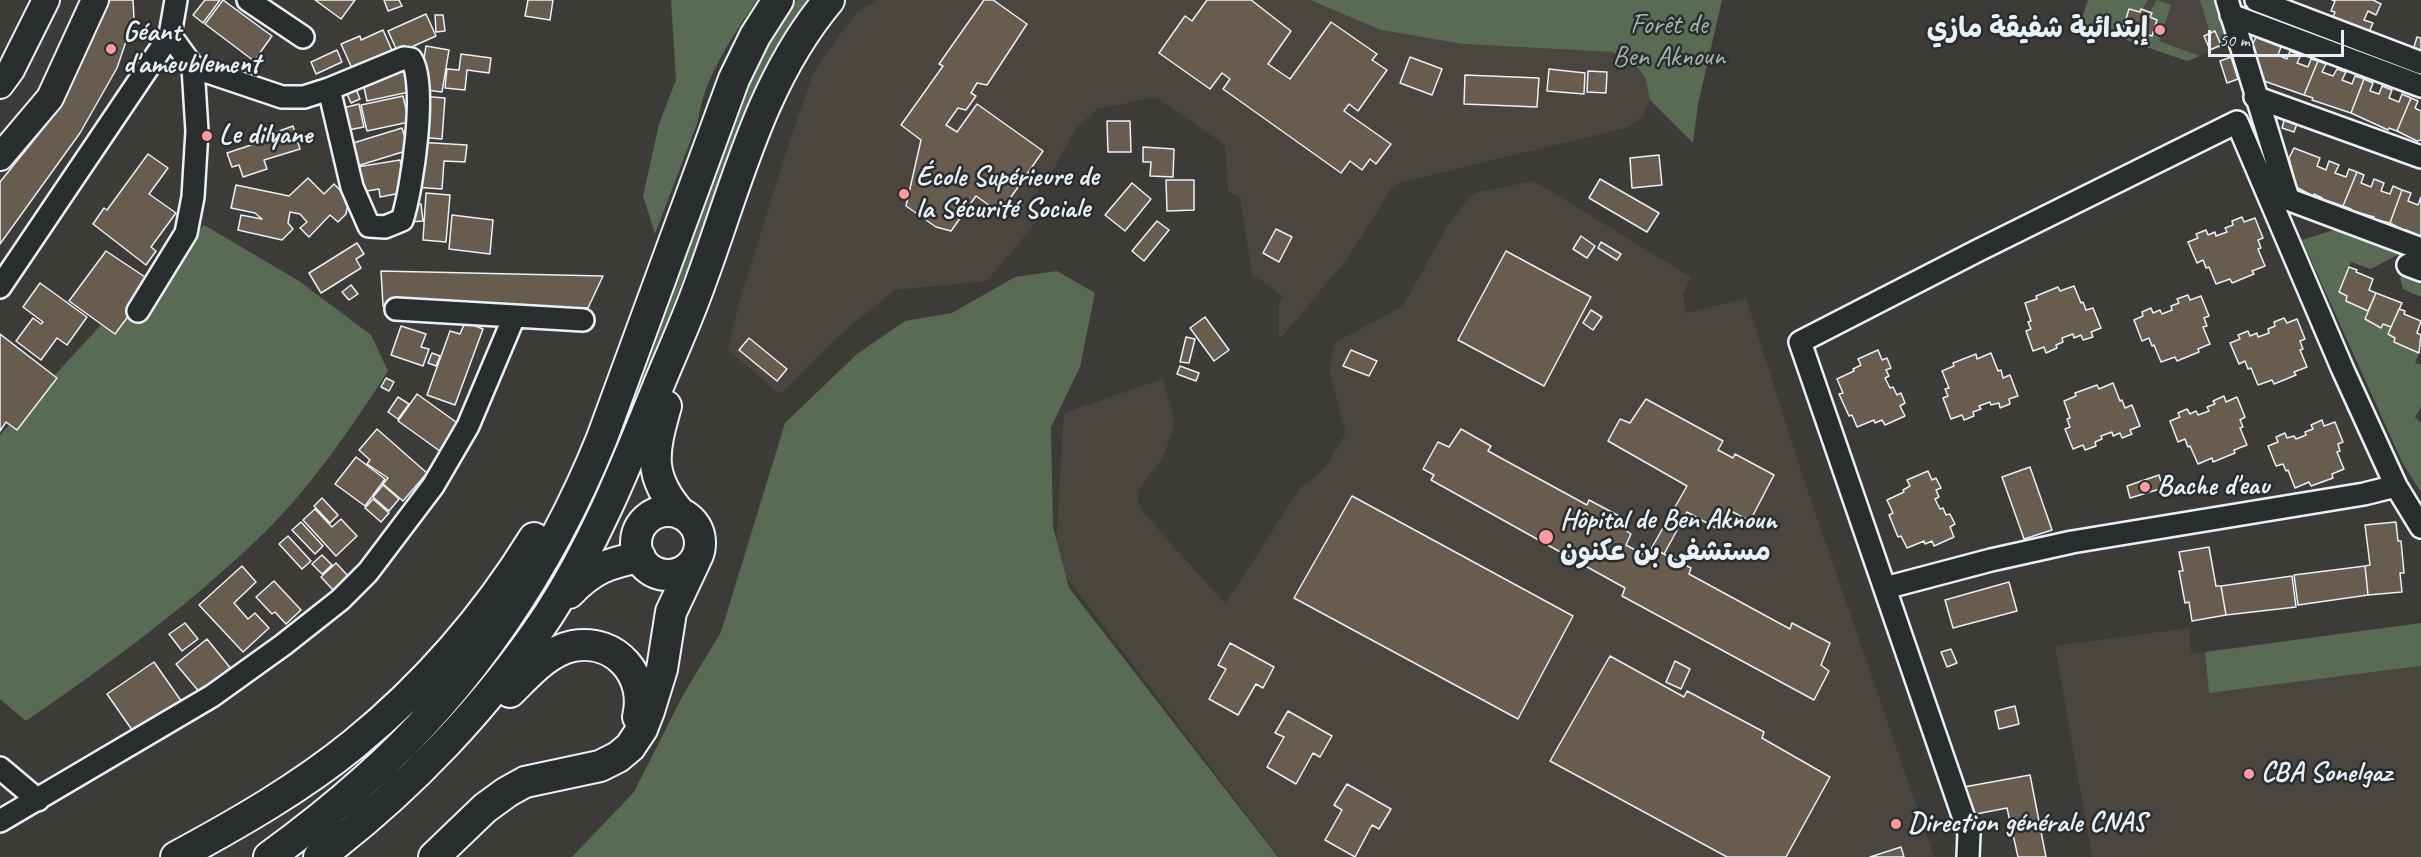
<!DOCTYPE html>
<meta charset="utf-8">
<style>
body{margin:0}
#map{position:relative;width:2421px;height:857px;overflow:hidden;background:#3d3b38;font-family:Caveat,sans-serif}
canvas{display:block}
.scale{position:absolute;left:2208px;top:30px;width:136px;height:27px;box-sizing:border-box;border:3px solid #e8f1f8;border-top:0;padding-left:8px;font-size:18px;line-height:21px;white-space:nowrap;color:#e8f1f8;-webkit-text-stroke:4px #2a2d2e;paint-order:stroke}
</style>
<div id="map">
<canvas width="2421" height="857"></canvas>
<div class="scale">50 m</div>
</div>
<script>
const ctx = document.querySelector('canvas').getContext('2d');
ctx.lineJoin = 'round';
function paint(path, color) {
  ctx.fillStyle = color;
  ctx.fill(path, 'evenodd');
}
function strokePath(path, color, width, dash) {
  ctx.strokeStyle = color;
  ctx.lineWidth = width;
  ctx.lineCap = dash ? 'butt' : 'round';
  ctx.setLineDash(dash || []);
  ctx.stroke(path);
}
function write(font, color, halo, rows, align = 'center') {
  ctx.font = font + ' Caveat,"Playpen Sans Arabic",sans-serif';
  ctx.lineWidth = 5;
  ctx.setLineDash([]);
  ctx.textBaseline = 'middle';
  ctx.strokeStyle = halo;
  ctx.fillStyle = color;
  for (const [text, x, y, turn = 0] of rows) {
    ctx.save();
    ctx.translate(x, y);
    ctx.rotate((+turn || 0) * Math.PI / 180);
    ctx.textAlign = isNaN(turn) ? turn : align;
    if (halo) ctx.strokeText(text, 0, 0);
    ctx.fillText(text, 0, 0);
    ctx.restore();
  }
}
paint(new Path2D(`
 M877,0H1310L1382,30L1463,44L1612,52L1628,59L1645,77L1650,100L1643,117L1626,128L1398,183L1391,189L1347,259L1279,340V303L1283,296L1252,274L1240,197L1228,191L1225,145L1156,97L1097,109L1076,128L1051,174L1024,208L1037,221L987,281L895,290L843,332L780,394L728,350L739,303L787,149L812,77L822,59L857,12Z
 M2088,0H2212L2227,45L2187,61L2080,24Z
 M1534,181L1691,277L1683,294L1686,313L1746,298L1803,477L1934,857H1279L1055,562L1064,413L1163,379L1174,421L1173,430L1163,457L1138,491V500L1143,512L1225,604L1301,487L1316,477L1329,462L1346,432L1329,370L1336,342L1403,306L1451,220L1470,197L1478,192Z
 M2189,628L2191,653L2205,652L2209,693L2421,666V857H2092L2055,646Z`), '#4a453f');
paint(new Path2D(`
 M671,0H757C733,36 704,77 698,121L655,234L643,196L659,124L676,80Z
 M797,0H811L775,48L762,73L626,429L582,528L546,589L484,679L432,736L390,779L330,830L296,857H284L494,654L749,80L764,51Z
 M1310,0H1722L1698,104L1693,143L1650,100L1645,77L1636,66L1628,59L1612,52L1463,44L1381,30Z
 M2088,0H2148L2140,12L2129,9L2121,35L2142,42L2145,34L2152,36L2157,21L2150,17L2152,8L2157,0L2171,5L2159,41L2200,56L2187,61L2080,24Z
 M2200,0H2220L2229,40L2227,45L2216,49L2215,47L2221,44L2216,31L2210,33Z
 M204,225L299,281L371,335L388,371C351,428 312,486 263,534C191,604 109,664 26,721L0,699V435L110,315Z
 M2337,229L2401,253L2371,269L2351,262L2339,292L2347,296L2346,301L2368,311L2365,319L2373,322L2372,325L2381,328L2383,324L2391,327L2388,334L2419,353L2415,363L2421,365V407L2415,417L2421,423V492L2403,464L2302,240Z
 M1057,271L1095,293L1080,367L1051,427L1053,527L1069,588L1278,857H572L634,792L683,695L721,632L785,423L857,354L905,321L952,313L1015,277Z
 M2403,275L2421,283V297L2403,289L2400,278Z
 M2421,623V666L2209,693L2205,652Z`), '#596b54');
const building = new Path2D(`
 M110,0H133L134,18L117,68L80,133L0,244V182L59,109Z
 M205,0H220L203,23L193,15Z
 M223,0L272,36L254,61L205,24Z
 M315,0H355L341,19Z
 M384,0H399L402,6L388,11Z
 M528,0H553L550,20L525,16Z
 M984,0H993L1027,24L987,85L977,83L971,93L976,96L966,110L958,108L946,125L957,132L977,104L1043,151L1000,213L976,196L951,231L936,227L906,206L921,140L901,125L943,66L939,64Z
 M1207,0H1251L1291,31L1268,64L1290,79L1331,22L1377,54L1372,60L1387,70L1358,111L1349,104L1344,111L1391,144L1376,164L1370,159L1362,170L1350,161L1341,173L1223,89L1230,79L1222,73L1210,89L1159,53L1185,16L1192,21Z
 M2332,0H2373L2381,4L2376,15L2368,11L2364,20L2373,23L2369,32L2333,17L2335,12L2331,11L2335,1Z
 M2129,9L2140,12L2141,9L2152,13L2150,17L2157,20L2152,36L2145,34L2142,42L2121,35Z
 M426,14L436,36L398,53L388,31Z
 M435,15H443L445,31L436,32Z
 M383,30L394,55L354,73L341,44L360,36L361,40Z
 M2215,31L2221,45L2210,50L2204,36Z
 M2256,37L2281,47L2278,55L2287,59L2290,51L2301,55L2297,63L2308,67L2311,59L2318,61L2304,95L2261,80L2251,48Z
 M2417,37L2421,38V52L2414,47Z
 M426,46L449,50L442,92L419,89Z
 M337,50L342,62L316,74L311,62Z
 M461,54L491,58L489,73L467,70L465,90L445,88L447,69L459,70Z
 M1410,57L1442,69L1432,95L1400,83Z
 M2231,57L2238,79L2227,83L2220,61Z
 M2318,61L2326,64L2322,72L2333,76L2337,69L2346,72L2342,80L2352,84L2355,76L2364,79L2351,113L2312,100L2313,98L2304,95Z
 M404,69L409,92L367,101L362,78Z
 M1549,69L1585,73L1584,94L1547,91Z
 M1588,71L1607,72L1606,93L1587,92Z
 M1465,75L1539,78L1537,107L1464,104Z
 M2364,79L2373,83L2370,91L2379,94L2382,86L2392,90L2389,98L2399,102L2402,94L2411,98L2397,131L2389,128L2388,130L2351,113Z
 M353,81L360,99L351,103L343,85Z
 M403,96L409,122L367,131L361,105Z
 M420,96L445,98L442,139L418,137Z
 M2411,98L2418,101L2415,108L2421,111V140L2417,141L2397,131Z
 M359,104L364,127L348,130L343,108Z
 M2286,113L2299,118L2294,132L2282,128Z
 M1107,121H1130L1131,152H1108Z
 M271,126L274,133L293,126L300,149L264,160L267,169L243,177L239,165L232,167L227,153L260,142L256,131Z
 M402,128L409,150L357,166L350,144Z
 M417,142L467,145L465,162L444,161L442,189L414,187Z
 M1143,147L1174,149L1173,177L1150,176L1151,162H1143Z
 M2294,148L2320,158L2317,166L2326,170L2329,161L2339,165L2335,173L2346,177L2349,169L2357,172L2343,206L2322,199V198L2314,194L2313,196L2296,187L2289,158Z
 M148,154L168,168L149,194L176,213L151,247L156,251L146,265L93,224L104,208L107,210Z
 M1659,155L1662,185L1632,188L1630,158Z
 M400,160L406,192L380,197L379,189L361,192L357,167Z
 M2357,172L2364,175L2361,183L2371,187L2374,179L2384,183L2381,191L2390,194L2393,186L2402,190L2390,223L2373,219L2374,217L2350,210L2351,209L2343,206Z
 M308,178L324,194L334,184L349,199L346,214L338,222L330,215L309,237L300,228L307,222L300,214L290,212L288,223L293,229L282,240L238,230L241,215L262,219L255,213L231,208L236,185L289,196Z
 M1600,179L1659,213L1647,232L1589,198Z
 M1166,180H1194V210L1167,211Z
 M1132,183L1151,199L1125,231L1105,215Z
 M2402,190L2411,193L2408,201L2418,205L2421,197V238V236L2406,230L2405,231L2390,223Z
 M426,193L450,195L446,242L423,240Z
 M421,204L423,221L410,222L408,205Z
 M452,215L493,220L490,254L449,249Z
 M2242,217L2244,222L2255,218L2263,238L2258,240L2261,248L2258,249L2265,266L2252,271L2254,274L2232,283L2230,279L2216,284L2209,267L2206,268L2203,260L2197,263L2188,242L2198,238L2196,234L2206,230L2208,235L2215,232L2216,236L2227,232L2225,228L2233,225L2232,221Z
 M1157,221L1169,230L1144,261L1132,251Z
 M1276,229L1292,237L1279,262L1263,253Z
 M1581,236L1595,246L1587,258L1573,249Z
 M1601,242L1621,254L1617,260L1598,248Z
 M357,243L364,254L356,259L361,268L321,293L309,273Z
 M106,251L148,279L141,299L115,334L69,301Z
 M1506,251L1591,297L1544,386L1458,340Z
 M2349,267L2357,270L2356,272L2373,279L2369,290L2376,293L2368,311L2346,301L2347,296L2339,292Z
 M381,271L603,276L588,308L383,306Z
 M40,283L87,317L67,345L57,338L41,360L16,341L33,318L41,324L43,322L23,307Z
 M351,285L358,294L349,300L342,292Z
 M2074,286L2081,303L2083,302L2086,310L2093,308L2101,328L2091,332L2093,337L2083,340L2081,335L2074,338L2073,334L2062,338L2063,342L2056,345L2057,348L2046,353L2044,347L2033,351L2026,331L2031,329L2028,322L2031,321L2025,303L2037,299L2036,296L2058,287L2060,291Z
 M2376,293L2402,303L2391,327L2383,324L2381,328L2365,319Z
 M2188,295L2190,300L2201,296L2209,316L2204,318L2207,326L2203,327L2210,344L2198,349L2199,352L2177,361L2175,357L2161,362L2154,345L2152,346L2149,338L2142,341L2134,320L2143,316L2142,312L2151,308L2153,313L2160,310L2162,314L2172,310L2171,306L2179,303L2177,299Z
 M2399,309L2405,311L2404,314L2421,321L2417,333L2421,335L2419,353L2394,342L2395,338L2388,334Z
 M1591,310L1602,317L1593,330L1583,323Z
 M1205,317L1229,350L1214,361L1190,328Z
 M2284,318L2287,323L2297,319L2305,339L2300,341L2303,349L2300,350L2307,367L2294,372L2296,375L2274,384L2272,380L2258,385L2251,368L2248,369L2245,361L2239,364L2230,343L2240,339L2238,335L2248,331L2250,336L2257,333L2258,337L2269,333L2268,329L2275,326L2274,322Z
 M465,322L483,329L455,405L427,395L450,331L460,334Z
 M401,326L426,334L421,347L429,349L423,366L391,355Z
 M0,334L57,378L17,430L6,422L0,431Z
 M1186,337L1195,339L1189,363L1180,362Z
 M749,338L787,369L777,381L739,350Z
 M1351,350L1377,361L1369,376L1343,366Z
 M1878,350L1882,360L1887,358L1891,368L1886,370L1889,376L1885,378L1890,388L1893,387L1897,395L1901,393L1905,403L1900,406L1905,416L1885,425L1882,420L1875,423L1874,420L1857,427L1852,415L1849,416L1839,394L1843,393L1837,379L1854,371L1853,369L1861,365L1858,359Z
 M432,353L440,356L436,366L428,363Z
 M1991,353L1998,371L2001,370L2003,378L2010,375L2018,396L2009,399L2010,404L2000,408L1999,403L1991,405L1990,402L1979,406L1981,409L1973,412L1974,416L1964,420L1962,415L1951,419L1943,398L1948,396L1945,389L1949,388L1942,371L1954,366L1953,363L1976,354L1977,359Z
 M1180,366L1199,373L1196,381L1177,374Z
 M386,378L394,382L389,391L381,387Z
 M2113,383L2120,401L2122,400L2125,408L2132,405L2140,426L2130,430L2132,434L2122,438L2120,433L2113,436L2112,432L2101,436L2102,439L2095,442L2096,446L2085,450L2083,445L2073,449L2065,429L2070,427L2067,419L2070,418L2064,401L2076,396L2075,393L2097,385L2099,389Z
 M417,394L463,427L444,454L398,421Z
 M2224,396L2226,402L2237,397L2245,417L2240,420L2243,427L2240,428L2247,445L2234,450L2235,453L2213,462L2212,458L2198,464L2190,446L2188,447L2185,439L2178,442L2170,421L2180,417L2178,413L2187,409L2190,414L2196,411L2198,415L2209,411L2207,407L2215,404L2213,401Z
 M398,397L409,404L398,419L388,412Z
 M1646,399L1723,441L1718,450L1733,458L1735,454L1774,475L1750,521L1727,509L1716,528L1687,512L1664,554L1658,551L1654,560L1647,556L1687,486L1608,441L1620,419L1630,423Z
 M2322,420L2324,426L2335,422L2343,442L2338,444L2340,451L2337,452L2344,469L2332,474L2333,478L2311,486L2309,482L2295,488L2288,470L2286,471L2283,464L2276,466L2268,446L2278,442L2276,437L2285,433L2287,438L2294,436L2296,439L2306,435L2305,432L2313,429L2311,425Z
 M377,429L427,473L403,501L383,484L388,478L367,464L370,460L359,450Z
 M1461,429L1491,446L1488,451L1587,505L1589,500L1623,518L1619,526L1631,534L1626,545L1654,560L1658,551L1691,568L1689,574L1790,629L1792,623L1830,643L1821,665L1829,671L1814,700L1622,596L1625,588L1431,480L1434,475L1423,469L1438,442L1449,447Z
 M356,457L385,479L365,506L335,484Z
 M2030,467L2052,530L2024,539L2002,477Z
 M1928,471L1932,480L1936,478L1941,488L1936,490L1939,497L1935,499L1940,509L1943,508L1946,515L1950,514L1955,524L1950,527L1954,537L1934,546L1932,541L1925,544L1924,541L1907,548L1901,536L1898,537L1889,515L1893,513L1887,500L1904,492L1903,490L1910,486L1907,480Z
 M2159,475L2163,488L2130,498L2127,486Z
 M383,485L399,499L389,511L373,497Z
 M1352,496L1573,616L1518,719L1294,598Z
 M322,498L338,515L330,523L314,506Z
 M373,499L389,513L381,522L365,508Z
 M315,509L332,527L341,519L357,536L336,556L303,520Z
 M301,522L323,546L315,554L292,530Z
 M2396,522L2398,541H2401L2404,573H2400L2402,592L2368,595L2365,566L2370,565L2365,525Z
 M288,536L311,561L302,569L279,544Z
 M2209,547L2216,586H2221L2226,615L2192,621L2189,602L2185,603L2179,571H2183L2179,552Z
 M322,555L332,565L322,574L312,564Z
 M336,563L350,578L335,592L321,577Z
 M242,566L256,582L234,603L248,619L255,613L269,628L243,652L199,605Z
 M2365,566L2368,595L2298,605L2294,575Z
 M2292,576L2296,607L2226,615L2221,586Z
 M274,581L301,610L286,624L275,612L272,614L256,597Z
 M2009,582L2017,611L1953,628L1945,600Z
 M185,623L198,639L182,651L169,634Z
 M207,639L232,670L201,694L176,664Z
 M1230,643L1274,667L1263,688L1256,684L1238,715L1209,699L1226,669L1218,665Z
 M1951,649L1957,663L1947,667L1941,652Z
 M1610,656L1684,697L1687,691L1764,732L1762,738L1830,777L1786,857H1727L1550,761Z
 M1675,661L1690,669L1681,689L1666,682Z
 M154,662L184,705L137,737L107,694Z
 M2015,706L2019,724L1999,729L1995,711Z
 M1288,711L1332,736L1320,757L1313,753L1296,784L1267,767L1284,737L1275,733Z
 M2030,775L2046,857H2018L2007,808L1971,815L1964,787Z
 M1347,784L1391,809L1379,829L1372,825L1355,857L1325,840L1342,810L1334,805Z
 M1901,847L1904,857H1870Z`);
paint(building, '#685c4f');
strokePath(building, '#e8f1f8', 1.5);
const minor = new Path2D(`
 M176,0L170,35L193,67L282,97H304L329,89L404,58L411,59C428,82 412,191 402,220L385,227L369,226L352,187L329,89
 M248,0L303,37
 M2227,0L2287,195L2290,200L2421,249
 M2256,0L2421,63
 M2231,15L2421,86
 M2255,97L2421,157
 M2408,265L2421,270
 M0,287L170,35
 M396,309L583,320
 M138,311L186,233L193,197L197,131L193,67
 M1885,588L1991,560L2072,542L2364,494L2396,486
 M0,768L38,800
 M0,821L212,696L283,645L340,600L368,572L433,486L468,426L514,317
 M1968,857L1969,833L1800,342L1977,251L2237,122L2343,370L2396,486L2421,527`);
const major = new Path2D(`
 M0,85L11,70L46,0
 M0,157L50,98L95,0`);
const highway = new Path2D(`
 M666,406C653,452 647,476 681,514
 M636 543a32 32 0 1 1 64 0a32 32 0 1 1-64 0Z
 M569,593C592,569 608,563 640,557
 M510,692C528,674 548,651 573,646C616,638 648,676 638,717
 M176,857C237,824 300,788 354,744C425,686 486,616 534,538
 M269,857C302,833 335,807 365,780C470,687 550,567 602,438L734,79L755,36L778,0
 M319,857C408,790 488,706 549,614C593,546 623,473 653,399C669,359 687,321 701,281C737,184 761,81 829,0
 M434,857L485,808L507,792L525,782L600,766L618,757L630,747L642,729L649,711L662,669L671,612L695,561`);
strokePath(minor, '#e8f1f8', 26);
strokePath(major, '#e8f1f8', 30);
strokePath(highway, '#e8f1f8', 34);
strokePath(minor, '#2a2d2e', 21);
strokePath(major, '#2a2d2e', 26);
strokePath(highway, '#2a2d2e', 30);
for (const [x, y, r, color] of [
 [2160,30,6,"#ff9aa2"],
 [111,49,6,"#ff9aa2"],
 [207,136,6,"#ff9aa2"],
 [904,194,6,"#ff9aa2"],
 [2145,487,6,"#ff9aa2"],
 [1546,537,8,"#ff9aa2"],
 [2249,774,6,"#ff9aa2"],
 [1896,824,6,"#ff9aa2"]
]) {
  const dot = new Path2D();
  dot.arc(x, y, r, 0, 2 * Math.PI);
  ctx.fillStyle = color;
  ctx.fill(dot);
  strokePath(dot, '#2a2d2e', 2);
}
write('28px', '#a8b5ae', '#2a2d2e', [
 ["Forêt de",1669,26],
 ["Ben Aknoun",1669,58]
]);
write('bold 28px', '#e8f1f8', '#2a2d2e', [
 ["إبتدائية شفيقة مازي",2148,30,"right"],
 ["Géant",123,33],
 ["d'ameublement",123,65],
 ["Le dilyane",219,136],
 ["École Supérieure de",916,178],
 ["la Sécurité Sociale",916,210],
 ["Bache d'eau",2157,487],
 ["Hôpital de Ben Aknoun",1560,521],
 ["مستشفى بن عكنون",1560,553],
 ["CBA Sonelgaz",2261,774],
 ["Direction générale CNAS",1908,824]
], 'left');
</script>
